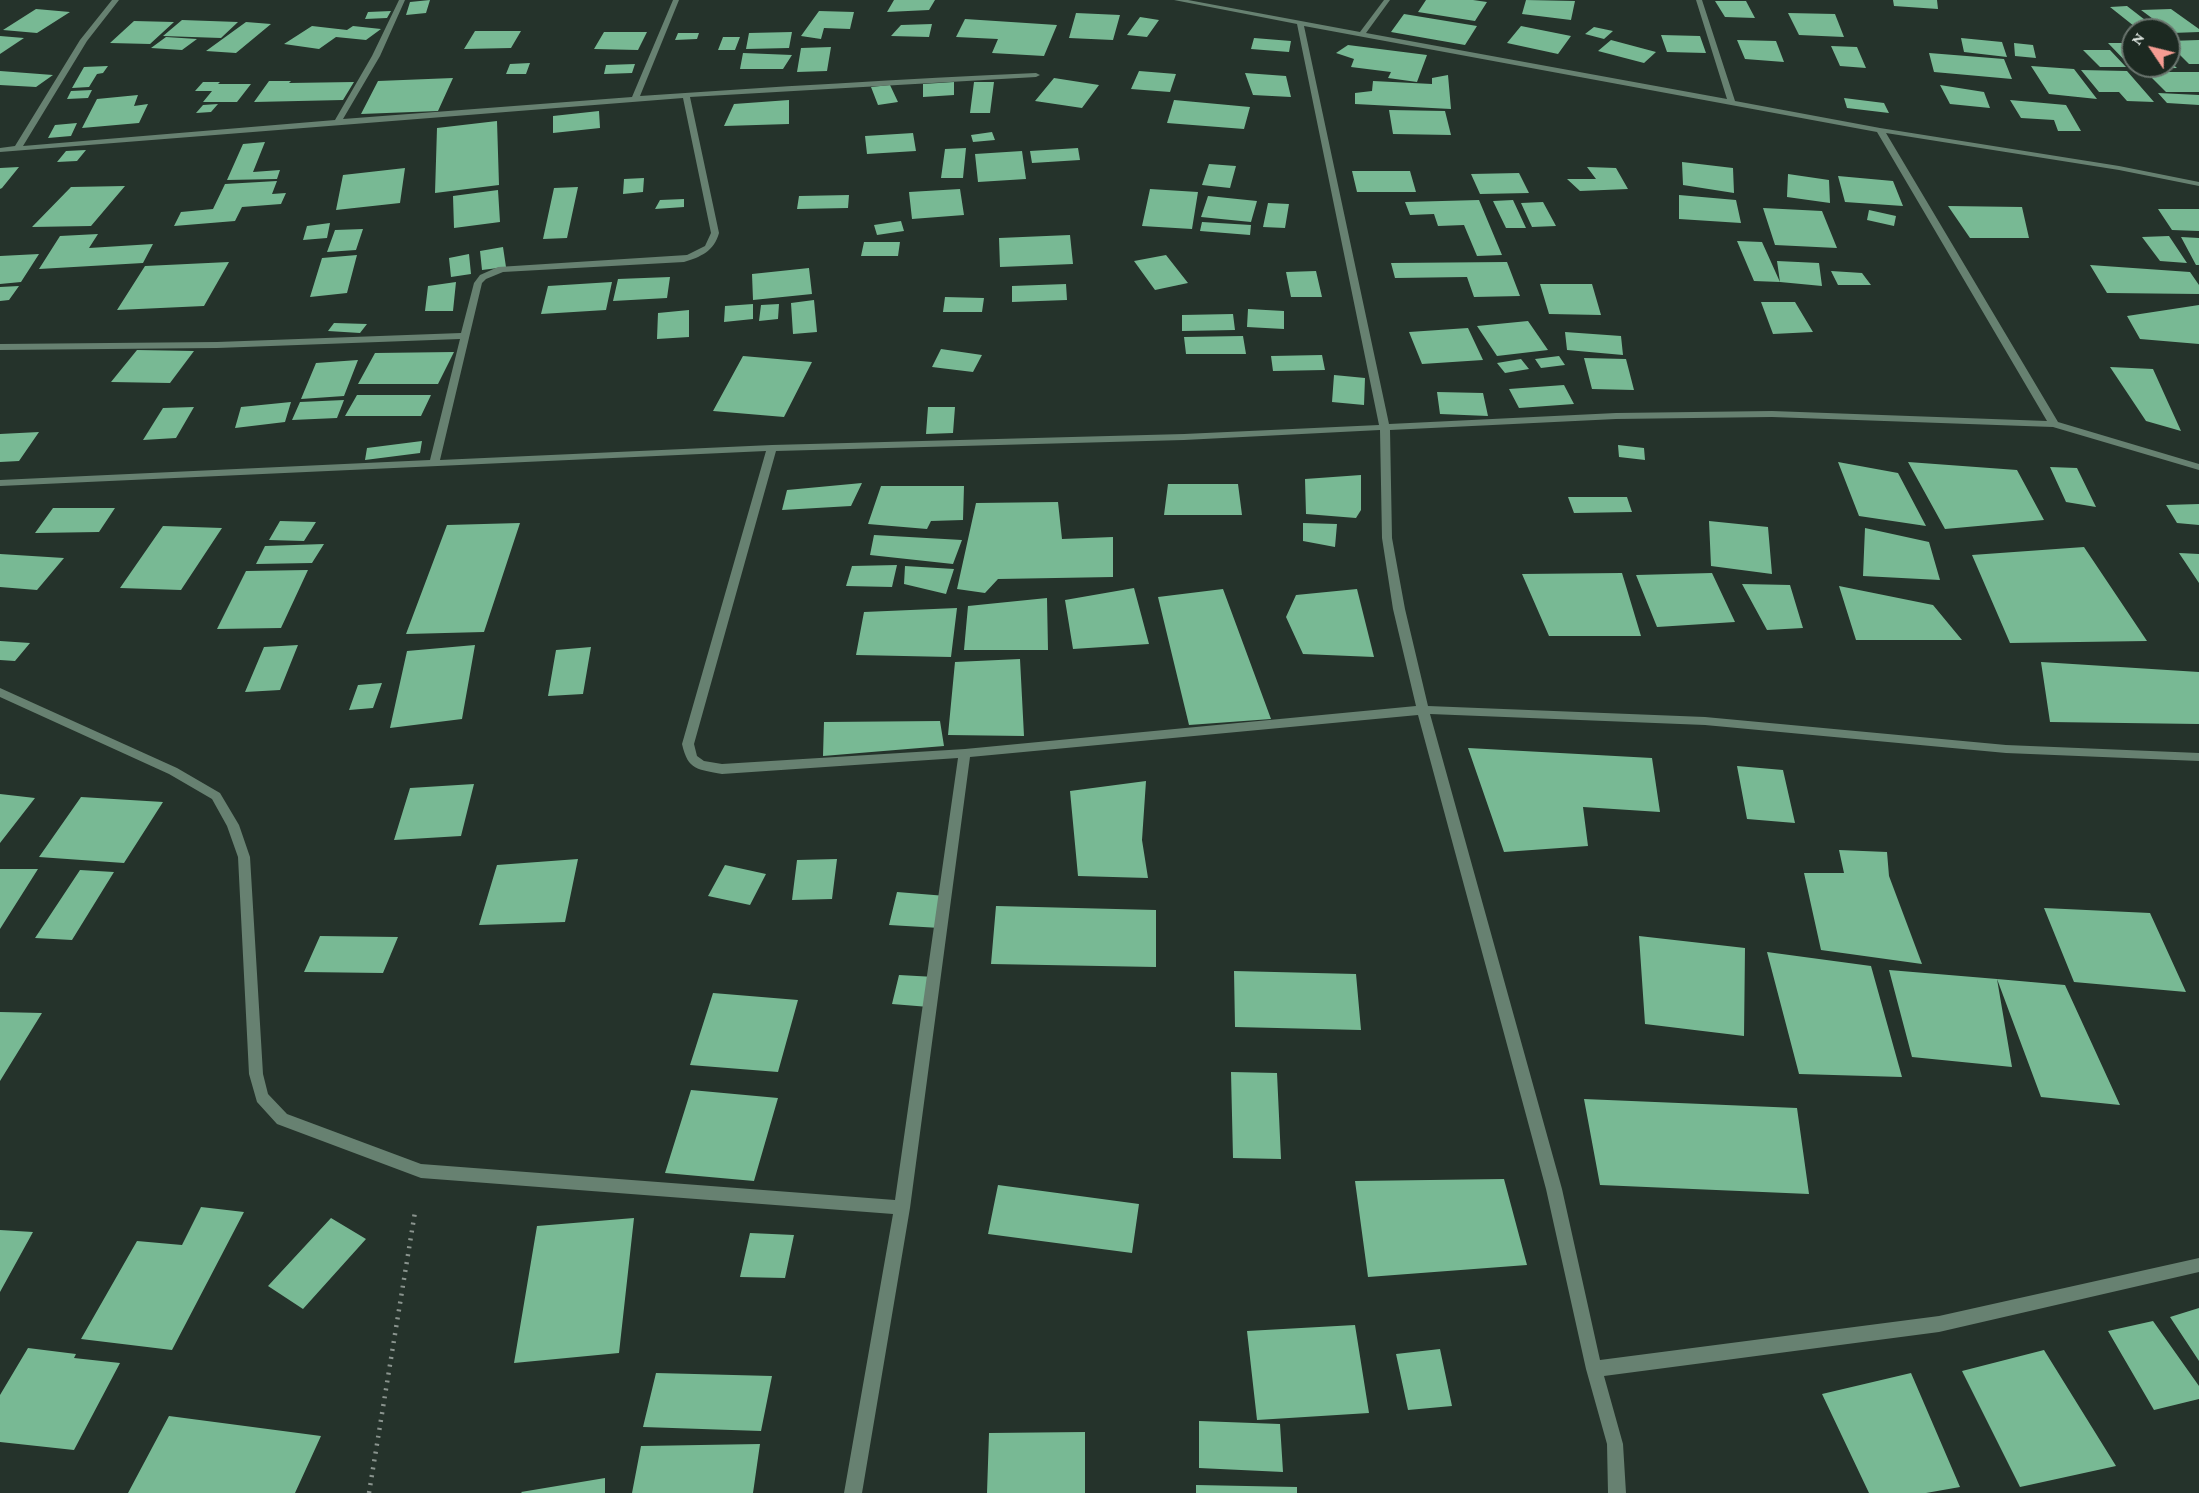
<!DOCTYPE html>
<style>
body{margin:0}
#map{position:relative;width:2199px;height:1493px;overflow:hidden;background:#25332b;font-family:"Crimson Pro",serif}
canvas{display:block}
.north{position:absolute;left:2121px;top:18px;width:60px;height:60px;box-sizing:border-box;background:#1c2921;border:2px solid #6a756e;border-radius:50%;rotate:305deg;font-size:16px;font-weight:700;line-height:24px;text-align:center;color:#dfe7e2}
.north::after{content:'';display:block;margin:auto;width:21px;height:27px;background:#f59c92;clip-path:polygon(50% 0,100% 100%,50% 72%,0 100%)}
</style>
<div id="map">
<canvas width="2199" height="1493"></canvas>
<div class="north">N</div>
</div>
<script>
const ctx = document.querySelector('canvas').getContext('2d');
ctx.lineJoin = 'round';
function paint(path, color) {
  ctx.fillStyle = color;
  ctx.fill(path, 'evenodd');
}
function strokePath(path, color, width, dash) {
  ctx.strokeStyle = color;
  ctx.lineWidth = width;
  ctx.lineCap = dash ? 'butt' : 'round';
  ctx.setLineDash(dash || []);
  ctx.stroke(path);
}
paint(new Path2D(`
 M430,0L426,13L406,15L410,2Z
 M894,0H935L929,10L887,12Z
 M1426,0H1473L1487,2L1475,21L1418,12Z
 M1526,0L1575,1L1571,20L1522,14Z
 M1893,0H1937L1938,9L1894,6Z
 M1715,1H1746L1755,18L1725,17Z
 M2127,6L2158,30H2139L2110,7Z
 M36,9L70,12L37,33L3,30Z
 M2171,9L2199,29V32L2172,33L2141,10Z
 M391,11L387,18L365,19L368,12Z
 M819,11L854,12L850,29L824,28L821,39L801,36Z
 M1076,13L1120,15L1113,40L1069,38Z
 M1788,13L1835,14L1844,37L1799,35Z
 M1404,14L1477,26L1465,45L1391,32Z
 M1140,17L1159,20L1147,37L1127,35Z
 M965,19L1057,25L1044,56L992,53L998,39L956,37Z
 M182,20L238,22L221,38L163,36Z
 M134,21L174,22L150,44L110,43Z
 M246,22L271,24L236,53L206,51Z
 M932,24L929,37L891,36L901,25Z
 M312,26L347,30L353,26L381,29L366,40L336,37L319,49L284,44Z
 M1521,26L1571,36L1558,54L1507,43Z
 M1594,27L1613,31L1604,39L1585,34Z
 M475,31H521L511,48L464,49Z
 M604,32H647L638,50L594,49Z
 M792,32L789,48L746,49L749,33Z
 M678,33H699L697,39L675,40Z
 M1661,35L1700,36L1706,53L1667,52Z
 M0,36L24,38L0,54Z
 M166,37L197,39L182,50L151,48Z
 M723,37H740L735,50H718Z
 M1254,38L1291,41L1289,52L1251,49Z
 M1961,38L2002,42L2007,57L1964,52Z
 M1611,40L1656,52L1644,63L1598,51Z
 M1737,40L1776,41L1784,62L1745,59Z
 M2199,40V64H2189L2169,44V41Z
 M2014,43L2033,45L2036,58L2015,56Z
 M2108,43H2133V66H2169V61L2177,68L2133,69Z
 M1348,45L1427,55L1417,82L1388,78L1391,72L1351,67L1354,59L1336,53Z
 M1831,46L1857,47L1866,68L1840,66Z
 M831,47L827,71L797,72L801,48Z
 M2083,50H2110L2126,67H2100Z
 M743,53L792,55L783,69H740Z
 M1929,53L2004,59L2012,79L1934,72Z
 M530,63L526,74H506L510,64Z
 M635,64L632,73L604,74L606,65Z
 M108,66L103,73L97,74L89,87L72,88L84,67Z
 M2031,66L2074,69L2097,99L2049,94Z
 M2081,70L2127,71L2154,102L2127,101L2119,92H2099Z
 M0,71L53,75L36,87L0,85Z
 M1139,71L1176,74L1170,92L1131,89Z
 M2146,72H2199V92H2166Z
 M1245,73L1286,76L1291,97L1253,95Z
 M1448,75L1451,109L1355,104V93L1372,91L1373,81L1432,84V78Z
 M453,78L438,111L361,114L378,81Z
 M1054,78L1099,85L1082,108L1035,101Z
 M269,81H291L289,83L354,82L343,100L254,102Z
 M203,82H220L218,84H251L237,102H203L212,91H195Z
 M954,82V95L923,97V84Z
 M974,82H994L990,113H970Z
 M890,85L898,102L878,105L871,87Z
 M1940,85L1984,92L1990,108L1950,104Z
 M92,90L88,98L67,99L71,91Z
 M2158,93L2199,95V105L2167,103Z
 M138,95L134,106L148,104L139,123L82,128L97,99Z
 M1844,98L1884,103L1889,113L1847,108Z
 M789,100V124L724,126L734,104Z
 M1174,100L1250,107L1244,129L1167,123Z
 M2010,100L2066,105L2081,131H2058L2054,120L2021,118Z
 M218,104L211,112L196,113L203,105Z
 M1389,110L1445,111L1451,135L1393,134Z
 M599,111L600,128L553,133V116Z
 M497,121L499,185L435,193L437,128Z
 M77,123L71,136L48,138L55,125Z
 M992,132L995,140L973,142L971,135Z
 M913,133L916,151L867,154L865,136Z
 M265,142L253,172L280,170L277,179L227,180L243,144Z
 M966,148L963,178H941L945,149Z
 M1078,148L1080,160L1032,163L1030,151Z
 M86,150L77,161L57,162L66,151Z
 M1022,151L1026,179L978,182L975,154Z
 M1682,162L1733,168L1734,193L1683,185Z
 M1209,164L1236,166L1230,188L1202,185Z
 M19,167L2,188L0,189V168Z
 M1587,167L1616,168L1628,189L1580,191L1567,179H1596Z
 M405,168L400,203L336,210L343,175Z
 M1352,171H1410L1416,192H1357Z
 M1519,173L1529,193L1480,194L1471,174Z
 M1788,174L1829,180L1830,203L1787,197Z
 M1838,176L1893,181L1903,206L1845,202Z
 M644,178L643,192L623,194L624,179Z
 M277,181L272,194L286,193L281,204L242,207L235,221L174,226L181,212L213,209L225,184Z
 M125,186L91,226L32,227L71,187Z
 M578,187L567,238L543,239L554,188Z
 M960,189L964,215L912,219L909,192Z
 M1150,189L1198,192L1192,229L1142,226Z
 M498,190L500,222L454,228L453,196Z
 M849,195L848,208L797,209L799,196Z
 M1679,195L1736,200L1741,223L1679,219Z
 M1208,196L1257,201L1251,222L1201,217Z
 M684,199V207L655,209L660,200Z
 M1479,200L1502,255L1477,256L1464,225L1438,226L1434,214L1410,215L1405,202Z
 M1513,200L1526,228H1506L1493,201Z
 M1543,202L1556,226L1532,227L1521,203Z
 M1268,203L1289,204L1285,228L1263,227Z
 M1948,206L2022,207L2029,238H1970Z
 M1763,208L1822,211L1837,248L1775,245Z
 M2158,209H2199V231L2172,230Z
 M1869,210L1896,216L1894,226L1867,220Z
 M901,221L904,231L877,235L874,225Z
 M1202,222L1251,225L1250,235L1200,231Z
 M330,223L327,238L303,240L307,226Z
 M363,229L356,250L327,252L335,230Z
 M98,234L89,248L153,244L143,263L39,269L60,236Z
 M1070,235L1073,264L1000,267L999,238Z
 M2169,236L2187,263L2160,261L2142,237Z
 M2181,237L2199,238V265H2196Z
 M1737,241L1762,242L1780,282L1754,281Z
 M864,242H900L898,256H861Z
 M503,247L506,267L482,270L480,251Z
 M39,254L21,282L0,284V256Z
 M469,254L471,274L451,277L449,258Z
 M357,255L347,293L310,297L322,258Z
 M1166,255L1188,283L1155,290L1134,261Z
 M1777,261L1819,263L1822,286L1780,282Z
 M229,262L204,306L117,310L145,266Z
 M1507,262L1520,296L1474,297L1467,277L1395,278L1391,263Z
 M2090,265L2190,272L2199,285V294L2107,293Z
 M809,268L812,294L753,300L752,274Z
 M1316,271L1322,297H1291L1286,272Z
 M1831,271L1862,273L1871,285H1838Z
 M670,277L667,298L613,301L618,279Z
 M456,282L453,311H425L428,286Z
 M612,282L606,310L541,314L548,286Z
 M1066,284L1067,300L1012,302V286Z
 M1540,284H1592L1601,315L1549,314Z
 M19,286L9,300L0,301V287Z
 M945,297L984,298L982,312H943Z
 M814,300L817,332L793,334L791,303Z
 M1761,302H1795L1813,332L1773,334Z
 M753,304V319L724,322L725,306Z
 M779,304L778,319L759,321L761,305Z
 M2199,305V344L2140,339L2127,316Z
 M1248,309L1284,311V329L1247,327Z
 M689,310V337L657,339L658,313Z
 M1233,314L1235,330L1182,331V315Z
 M1528,321L1548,350L1497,356L1477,326Z
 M334,323L367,324L360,333L328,331Z
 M1468,328L1483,360L1422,364L1409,332Z
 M1565,332L1621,336L1623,355L1567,350Z
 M1243,336L1246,354H1186L1184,337Z
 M941,349L982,355L973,372L932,367Z
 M137,350L194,351L170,383L111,382Z
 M454,352L438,384H358L375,353Z
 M1322,355L1325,370L1273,371L1271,356Z
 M743,356L812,362L784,417L713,411Z
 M1559,356L1565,365L1541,368L1535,359Z
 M1584,358L1626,359L1634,390L1592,389Z
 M1521,359L1529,369L1505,373L1497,363Z
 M358,360L344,396L301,399L316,363Z
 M2110,367L2153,369L2181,431L2146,421Z
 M1334,375L1365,378L1364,405L1332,402Z
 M1564,385L1574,404L1519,408L1509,389Z
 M1437,392L1483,393L1488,416L1440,414Z
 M357,395H431L421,416H345Z
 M344,400L337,418L292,420L300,402Z
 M291,402L285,422L235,428L241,407Z
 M194,407L176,438L143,440L163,408Z
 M928,407H955L953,433L926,434Z
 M39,432L19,461L0,462V434Z
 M422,441L420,453L365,460L367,448Z
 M1618,445L1644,448L1645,460L1619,457Z
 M1838,462L1898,473L1926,526L1859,516Z
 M1908,462L2017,470L2044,520L1945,529Z
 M2050,467L2077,468L2096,507L2066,502Z
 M1361,475V510L1356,518L1306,514L1305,479Z
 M862,483L851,506L782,510L787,490Z
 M1168,484H1238L1242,515H1164Z
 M881,486H964L963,520L931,521L927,529L868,524Z
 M1568,497H1627L1632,512L1574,513Z
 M1058,502L1062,539L1113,537V577L998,579L985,593L957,589L976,503Z
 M2199,504V525L2177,523L2166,505Z
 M53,508H115L99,532L35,533Z
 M280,521L316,522L304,541L269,540Z
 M1709,521L1768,527L1772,574L1711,566Z
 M520,523L484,632L406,634L447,525Z
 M1303,523L1337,524L1335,547L1303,541Z
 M163,526L222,528L181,590L120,588Z
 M1865,528L1929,542L1940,580L1863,576Z
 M874,535L962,540L953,564L870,555Z
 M324,544L312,563L256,564L265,546Z
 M2084,547L2147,641L2010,643L1972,555Z
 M2179,553L2199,554V583Z
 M0,554L64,558L37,590L0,587Z
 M897,565L892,587L846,586L852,566Z
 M905,566L954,569L946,594L904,584Z
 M308,570L281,628L217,629L246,571Z
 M1622,573L1641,636H1549L1522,574Z
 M1712,573L1735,622L1657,627L1636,575Z
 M1742,584L1790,585L1803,628L1767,630Z
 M1839,586L1933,605L1962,640H1856Z
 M1134,588L1149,644L1073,649L1065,600Z
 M1223,589L1271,719L1189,725L1158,597Z
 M1357,589L1374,657L1303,654L1286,617L1296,595Z
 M1047,598L1048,650H964L968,606Z
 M957,608L951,657L856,655L864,612Z
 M0,641L30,643L15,661L0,660Z
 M298,645L280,690L245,692L264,647Z
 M475,645L462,719L390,728L407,651Z
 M591,647L583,694L548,696L556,650Z
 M1020,659L1024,736L948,735L955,662Z
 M2041,662L2199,672V724L2050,722Z
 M382,683L373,708L349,710L358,685Z
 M940,721L944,746L823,756L824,722Z
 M1468,748L1652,758L1660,812L1583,807L1588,846L1504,852Z
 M1737,766L1783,770L1795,823L1747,819Z
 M1146,781L1142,840L1148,878L1078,876L1070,791Z
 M474,784L461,836L394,840L410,788Z
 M0,794L35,798L0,843Z
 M81,797L163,802L124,863L39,857Z
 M1839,850L1887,852L1889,876L1922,964L1821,950L1804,873H1844Z
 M578,859L565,922L479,925L497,865Z
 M837,859L832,899L792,900L797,860Z
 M725,865L766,874L750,905L708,896Z
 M0,869H38L0,929Z
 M80,870L114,872L72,940L35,938Z
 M897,892L946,896L940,928L889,925Z
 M996,906L1156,910V967L991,964Z
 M2044,908L2150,913L2186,992L2074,982Z
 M320,936L398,937L383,973L304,972Z
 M1639,936L1745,948L1744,1036L1645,1024Z
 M1767,952L1871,966L1902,1077L1799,1074Z
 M1889,970L1997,979L2065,985L2120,1105L2041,1097L1997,979L2012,1067L1912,1057Z
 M1234,971L1356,974L1361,1030L1235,1027Z
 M899,975L935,977L929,1007L892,1004Z
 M713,993L798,1000L778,1072L690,1065Z
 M0,1012L42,1013L0,1081Z
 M1231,1072L1277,1073L1281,1159L1233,1158Z
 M691,1090L778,1098L754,1181L665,1173Z
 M1584,1099L1797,1108L1809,1194L1600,1185Z
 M1504,1179L1527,1265L1368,1277L1355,1181Z
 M998,1185L1139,1204L1132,1253L988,1234Z
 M201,1207L244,1212L172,1350L81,1339L137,1241L182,1245Z
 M331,1218L366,1239L303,1309L268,1286Z
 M634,1218L619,1353L514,1363L537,1226Z
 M0,1230L33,1232L0,1292Z
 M750,1233L794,1235L785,1278L740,1277Z
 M2199,1308V1361L2170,1317Z
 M2153,1321L2199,1386V1399L2154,1410L2108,1331Z
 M1355,1325L1369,1413L1257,1420L1247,1331Z
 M28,1348L76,1354L74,1358L120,1363L74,1450L0,1442V1395Z
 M1440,1349L1452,1406L1408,1410L1396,1354Z
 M2044,1350L2116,1466L2020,1487L1962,1371Z
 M656,1373L772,1376L761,1431L643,1427Z
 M1911,1373L1960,1487L1926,1493H1869L1822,1394Z
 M169,1416L321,1436L295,1493H128Z
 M1199,1421L1280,1424L1283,1472L1199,1468Z
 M1085,1432V1493H987L989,1433Z
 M760,1444L753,1493H632L641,1446Z
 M605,1478V1493H522L521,1492Z
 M1196,1485L1297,1487V1493H1196Z`), '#78b994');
strokePath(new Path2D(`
 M369,1493L415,1212`), '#8a948e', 4.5, [2, 6]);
paint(new Path2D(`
 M112,0H119L87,41L23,146L335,120L372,56L399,0H405L380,56L343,119L632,97L673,0H679L640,96C770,87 904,79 1036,73L1040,75L1036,77L690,97L719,233C714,251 701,257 684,262L503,272L486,279L482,283L440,460L772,445L1184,434L1379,425L1297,24L1174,0H1188L1360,32L1384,0H1390L1366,33L1727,99L1696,0H1702L1735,101L1880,128L2119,166L2199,182V186L2119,170L1886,133L2058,422L2199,464V470L2053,427L1772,417L1616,419L1390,430L1392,538L1405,609L1428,706L1705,717L2006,745L2199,753V761L2006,753L1705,725L1430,714L1562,1189L1600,1360L1939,1316L2199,1258V1272L1939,1332L1604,1376L1623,1444L1626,1493H1608L1607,1444L1586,1369L1546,1189L1418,715L970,757L910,1208L862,1493H844L893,1214L421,1178L277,1124L257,1102L249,1074L238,857L227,826L212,799L169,774L0,697V688L177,768L220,793L239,825L250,857L263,1074L268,1094L287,1114L421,1164L895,1200L958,758L722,774C698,769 688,771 682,744L766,451L0,486V480L430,460L460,339L217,348L0,350V344L217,342L461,333L474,283L480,275L498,267L687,255L705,246L711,233L683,98L0,152V148L15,146L80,40ZM1304,26L1877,132L2047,421L1772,411L1616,413L1389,424ZM1380,430L1382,538L1393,609L1416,706L965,749L722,764L704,761L697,756L694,744L776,451L1184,440Z`), '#678171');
</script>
